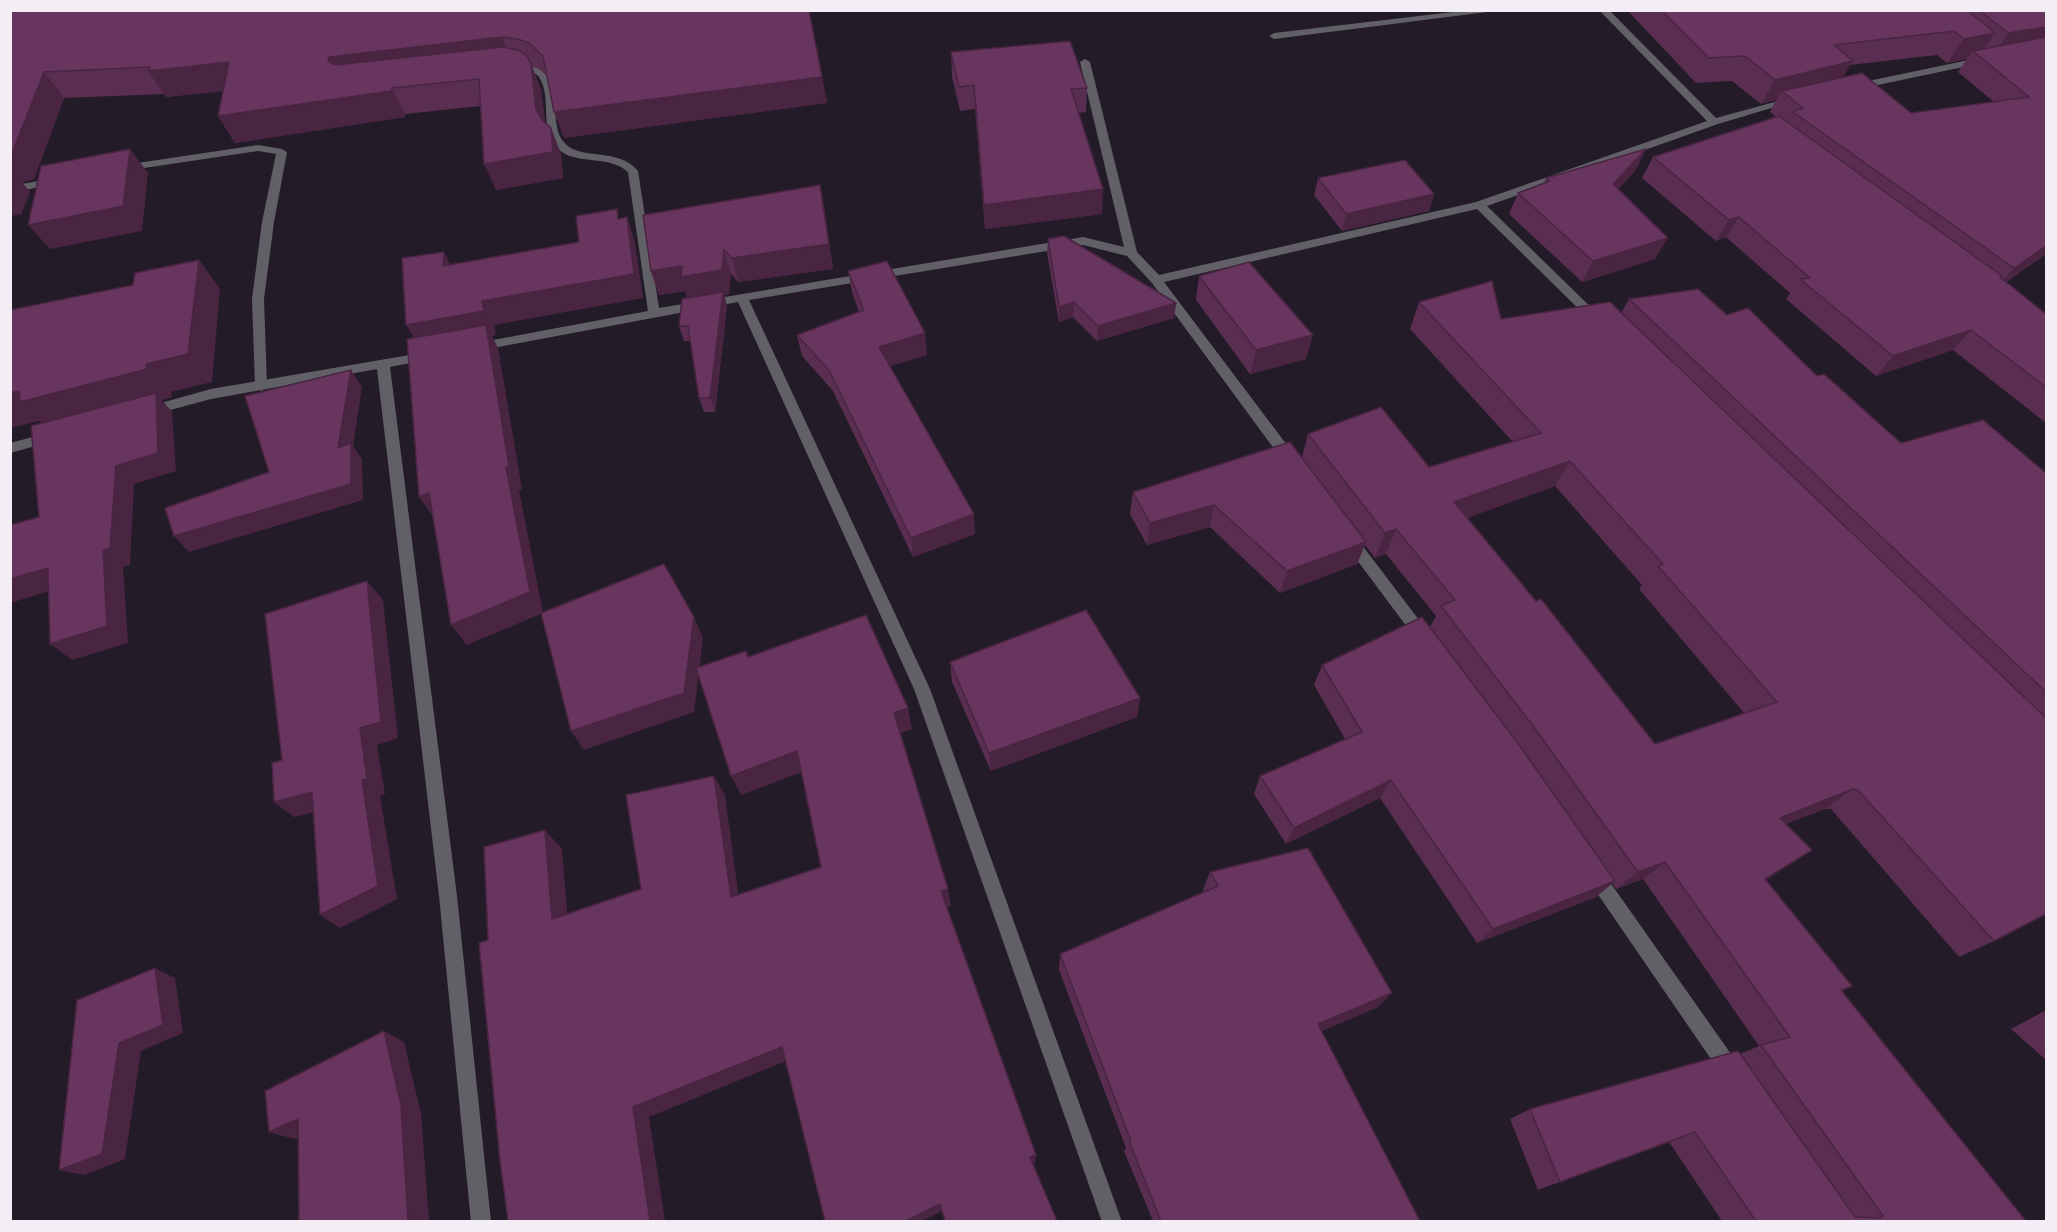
<!DOCTYPE html>
<style>
body{margin:0}
#map{position:relative;width:2057px;height:1232px;overflow:hidden;background:#231b27;font-family:Rubik,sans-serif}
canvas{display:block}
.frame{position:absolute;inset:0;border:12px solid #f3eef6;pointer-events:none}
</style>
<div id="map">
<canvas width="2057" height="1232"></canvas>
<div class="frame"></div>
</div>
<script>
const ctx = document.querySelector('canvas').getContext('2d');
ctx.lineJoin = 'round';
function paint(path, color) {
  ctx.fillStyle = color;
  ctx.fill(path, 'evenodd');
}
function strokePath(path, color, width, dash) {
  ctx.strokeStyle = color;
  ctx.lineWidth = width;
  ctx.lineCap = dash ? 'butt' : 'round';
  ctx.setLineDash(dash || []);
  ctx.stroke(path);
}
paint(new Path2D(`
 M1470,10H1503L1274,39L1269,36L1274,33Z
 M258,145L282,149L287,152L274,222L264,299L267,386L261,391L255,386L252,299L262,222L276,154L258,151L124,171L119,168L124,165Z
 M56,178L60,179V183L10,193V186Z`), '#616067');
paint(new Path2D(`
 M1599,10H1609L1716,118L1793,97L1798,100L1718,124L1487,206L1601,317L1603,320L1601,323H1593L1477,209L1164,282L1296,457L1298,461L1296,465H1286L1152,283L1127,256L1083,245L749,300L930,689L1122,1222H1102L914,689L738,302L477,351L471,347L477,343L648,311L628,172C608,154 577,166 558,149C538,131 553,98 539,77C531,67 518,74 509,68C515,64 524,64 531,66C567,72 547,120 563,141C578,162 618,146 638,171L659,308L1083,237L1124,247L1080,62L1085,59L1090,62L1137,252L1159,275L1476,202L1707,121Z
 M1983,57L1988,60L1987,62L1854,90L1849,87L1854,84Z
 M427,352L433,356L431,359L390,367L457,896L491,1222H471L439,896L377,369L211,399L148,416L141,411L143,408L211,389Z
 M52,432L57,434L59,437L57,440L10,453V443Z
 M1350,534L1355,536L1429,633L1432,638L1429,643L1424,644L1419,643L1345,544L1343,540L1345,536Z
 M1594,866L1600,868L1738,1064L1741,1071L1738,1078L1731,1081L1724,1078L1588,880L1585,874L1588,868Z`), '#616067');
paint(new Path2D(`
 M10,10H809L827,103L564,138L547,76L539,69L532,66L541,90L545,123L551,128L561,154L563,178L496,190L481,106L405,114V117L235,143L218,116L224,91L166,97L164,94L64,98L34,179L22,182L30,192L21,214L10,216Z
 M1627,10H2046V254L2006,282L2046,314V423L1953,350L1876,376L1786,299L1790,293L1726,237L1716,241L1642,178L1653,157L1776,117L1770,112L1776,100L1761,104L1732,81L1696,83ZM1937,55L1947,63L1967,59L1958,72L1994,102L1911,113L1843,77L1850,65Z
 M951,52L1087,88L1086,112L1078,113L1102,214L985,229L975,109L960,111L952,77Z
 M1646,149L1635,171L1618,189L1655,259L1582,282L1509,214L1518,193L1544,183L1546,178Z
 M1318,178L1434,194L1429,211L1342,231L1314,195Z
 M824,209L833,269L738,282L731,274L729,294L724,295L727,306L715,412H704L699,398L690,341H684L679,326L688,298L685,291L659,295L651,271Z
 M1048,239L1176,303L1174,318L1097,341L1073,317L1059,322L1047,253Z
 M848,271L927,355L890,366L975,534L913,557L833,391L802,356L797,335L859,312L852,292Z
 M1199,276L1306,359L1250,374L1196,300Z
 M1629,299L1727,315L1817,376L1901,443L2046,473V914L1994,941L1959,957L1831,809H1825L1786,824L1812,850L1766,880L1852,986L1842,991L2026,1221H1722L1669,1142L1538,1190L1510,1119L1530,1109L1740,1054L1759,1046L1643,879L1616,889L1612,883L1596,897L1477,943L1380,798L1286,844L1254,794L1260,776L1345,739L1314,685L1322,665L1430,627L1436,616L1386,554L1375,558L1365,545L1357,564L1280,593L1210,527L1147,545L1130,514L1133,492L1302,457L1308,434L1429,467L1512,441L1410,329L1419,302L1501,319L1621,313ZM1555,486L1642,585L1639,589L1744,713L1655,744L1467,518Z
 M950,662L1140,698L1137,717L991,771L952,682Z
 M1210,872L1378,1007L1321,1031L1420,1221H1153L1124,1151L1126,1148L1059,970L1060,954L1204,892L1203,890Z
 M2046,1010V1060L2011,1029Z`), '#592e51');
paint(new Path2D(`
 M2046,27V44L1994,54L2008,33Z
 M1995,33L1978,56L1973,51L1967,59L1947,63L1964,39Z
 M502,37L513,63L343,83L328,61L329,57Z
 M1853,61L1838,85L1782,91L1776,100L1761,104L1775,80Z
 M229,62L245,88L166,97L148,71Z
 M531,64L541,90L547,136L536,110Z
 M44,72L64,98L34,179L22,182L30,192L21,214L10,216V154Z
 M822,77L827,103L564,138L554,112Z
 M392,88L405,114V117L235,143L218,116Z
 M551,128L561,154L563,178L496,190L484,164Z
 M130,149L148,173L142,231L50,249L28,225Z
 M1646,149L1635,171L1603,206L1613,184Z
 M820,185L833,269L738,282L732,258Z
 M1103,189L1102,214L985,229L984,205Z
 M1434,194L1429,211L1342,231L1346,214Z
 M627,217L635,242L643,298L494,325L496,335L492,336L498,348L522,489L519,490L543,613L467,645L451,625L421,349L406,325L482,301Z
 M1739,217L1726,237L1716,241L1729,220Z
 M1668,238L1655,259L1582,282L1593,261Z
 M2046,246V254L1996,288L2014,268Z
 M724,250L731,274L729,294L724,295L727,306L715,412L710,398L688,301L685,291L659,295L651,271Z
 M444,252L456,276L443,266Z
 M199,260L220,289L212,382L171,392L172,397L162,400L172,412L176,471L134,484L130,565L123,567L128,643L72,660L50,644L49,430L39,421L10,428V393L146,364Z
 M1074,302L1073,317L1059,322V307Z
 M1176,303L1174,318L1097,341L1098,326Z
 M1971,330L1953,350L1876,376L1893,356Z
 M925,333L927,355L882,368L879,347Z
 M1313,335L1306,359L1250,374L1256,350Z
 M351,370L362,387L353,446L362,459L363,500L189,552L174,536L338,448Z
 M1570,461L1555,486L1442,527L1454,502Z
 M429,493L435,519L419,497Z
 M1214,505L1210,527L1147,545L1150,523Z
 M974,514L975,534L913,557L911,538Z
 M1396,529L1386,554L1375,558L1385,533Z
 M1366,542L1357,564L1280,593L1287,571Z
 M48,568L69,585L10,603V579Z
 M367,581L383,600L398,738L377,745L385,794L380,796L397,899L340,928L320,915L362,780L360,728Z
 M694,617L703,638L694,712L584,750L571,731Z
 M1140,698L1137,717L991,771L989,753Z
 M908,708L912,729L899,734L894,713Z
 M797,751L805,771L741,795L731,776Z
 M714,776L725,795L741,914L731,897Z
 M1391,780L1380,798L1286,844L1294,828Z
 M1853,789L1825,809L1754,836L1780,818Z
 M312,792L331,808L294,817L274,802Z
 M545,830L562,849L569,935L552,919Z
 M1812,850L1785,868L1739,896L1765,879Z
 M1665,862L1643,879L1616,889L1638,872Z
 M1615,881L1596,897L1477,943L1493,929Z
 M948,889L951,906L944,908L941,891Z
 M155,968L175,978L183,1033L141,1051L125,1159L84,1175L59,1170Z
 M1392,993L1378,1007L1306,1038L1318,1024Z
 M384,1031L404,1042L421,1113L429,1221H408Z
 M782,1047L791,1059L649,1117L665,1221H650L633,1107Z
 M298,1119L321,1127L294,1139L269,1132Z
 M1036,1155L1035,1163L1030,1166V1157Z
 M940,1204L944,1210L922,1221H906Z`), '#492542');
const building = new Path2D(`
 M10,10H809L822,77L554,112L543,56L529,43L518,39L502,37L329,57L328,61L335,65L503,47L518,50L527,56L531,64L536,110L543,121L551,128L553,152L484,164L479,79L392,88L391,91L218,116L229,62L148,71L150,67L44,72L12,153L10,154Z
 M1661,10H1967L1995,33L1964,39L1954,31L1834,45L1853,61L1775,80L1745,56L1709,58Z
 M1979,10H2046V27L2008,33Z
 M2046,37V246L2014,268L1793,112L1803,108L1782,91L1862,73L1911,113L2029,97L1973,51Z
 M1070,41L1087,88L1071,89L1103,189L984,205L974,85L959,87L951,52Z
 M1779,116L2002,276L2000,277L2046,314V387L1971,330L1893,356L1800,279L1810,278L1739,217L1729,220L1653,157Z
 M130,149L123,206L28,225L41,166Z
 M1646,149L1613,184L1668,238L1593,261L1518,193L1550,181L1546,178Z
 M1405,160L1434,194L1346,214L1318,178Z
 M820,185L829,244L732,258L724,250L722,270L681,277L682,266L651,271L643,215Z
 M617,209L618,219L627,217L634,274L482,301L484,311L406,325L402,258L444,252L443,266L579,242L576,216Z
 M1064,236L1176,303L1098,326L1074,302L1059,307L1048,239Z
 M199,260L188,354L146,364L147,369L20,402L19,391L10,393V310L133,285L135,273Z
 M887,261L925,333L879,347L974,514L911,538L829,370L797,335L864,310L848,271Z
 M1249,262L1313,335L1256,350L1199,276Z
 M1492,281L1501,319L1610,302L2046,718V914L1994,941L1858,790L1853,789L1780,818L1812,850L1765,879L1852,986L1841,990L2026,1221H1756L1695,1132L1560,1182L1530,1109L1738,1051L1855,1217L1881,1218L1883,1216L1761,1045L1790,1037L1665,862L1638,872L1534,727L1441,606L1455,600L1396,529L1385,533L1308,434L1381,407L1429,467L1541,433L1419,302ZM1570,461L1663,564L1658,566L1777,702L1655,744L1541,599L1536,601L1454,502Z
 M1698,289L1727,315L1748,308L1817,376L1824,374L1901,443L1983,420L2046,473V692L1629,299Z
 M723,292L710,398H699L688,326H679L682,299Z
 M486,325L509,466L506,467L530,592L451,625L429,493L419,497L407,339Z
 M351,370L338,448L351,443V484L174,536L165,508L269,472L245,396Z
 M156,393L158,453L116,466L110,548L103,550L107,626L50,644L48,568L10,579V525L39,517L31,426Z
 M1290,442L1366,542L1287,571L1214,505L1150,523L1133,492Z
 M664,564L694,617L684,693L571,731L541,613Z
 M367,581L381,722L360,728L367,779L362,780L378,886L320,915L312,792L274,802L272,763L282,760L265,614Z
 M1086,610L1140,698L989,753L950,662Z
 M866,615L908,708L894,713L948,889L941,891L1036,1155L1030,1157L1057,1221H945L940,1204L906,1221H825L782,1047L633,1107L650,1221H508L500,1161L479,943L488,940L484,847L545,830L552,919L641,889L626,795L714,776L731,897L821,867L797,751L731,776L696,668L746,651L748,657Z
 M1422,617L1517,742L1615,881L1493,929L1391,780L1294,828L1260,776L1362,732L1322,665Z
 M1308,848L1392,993L1318,1024L1420,1221H1161L1129,1141H1131L1060,954L1218,886L1210,872Z
 M155,968L163,1025L119,1043L102,1154L59,1170L77,1000Z
 M384,1031L401,1105L408,1221H299L298,1119L269,1132L265,1091Z`);
paint(building, '#68355e');
strokePath(building, '#492542', 1.5);
</script>
